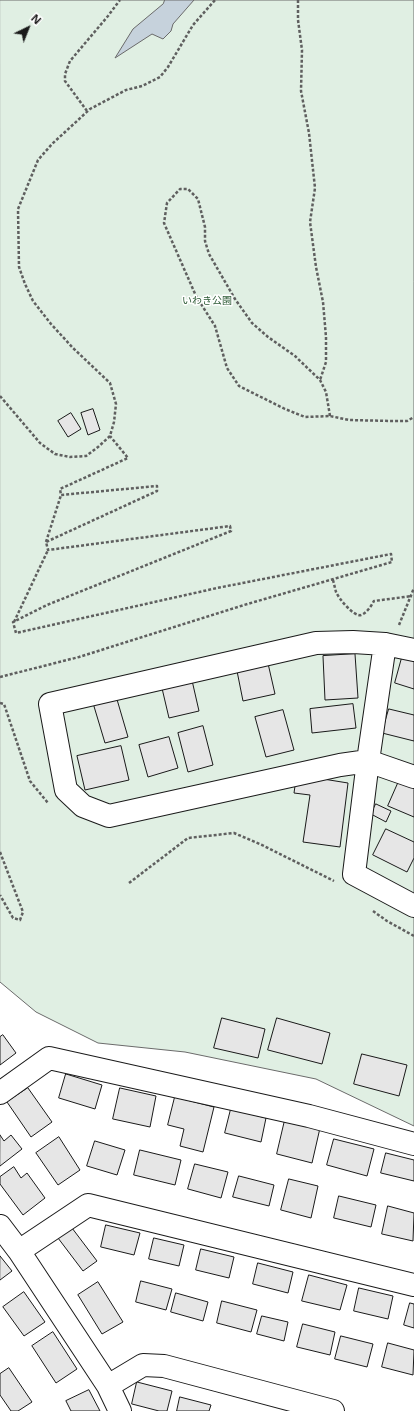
<!DOCTYPE html>
<meta charset="utf-8">
<style>
body{margin:0}
#map{position:relative;width:414px;height:1411px;overflow:hidden;background:#fff;font-family:"Noto Sans",sans-serif}
canvas{display:block}
.north{position:absolute;left:8px;top:8px;width:40px;height:40px;-webkit-text-stroke:3px #fff;paint-order:stroke;rotate:43deg;font-size:11px;font-weight:700;line-height:16px;text-align:center;color:#1a1a1a}
.north::after{content:'';display:block;margin:auto;width:14px;height:18px;background:#1a1a1a;clip-path:polygon(50% 0,100% 100%,50% 72%,0 100%)}
</style>
<div id="map">
<canvas width="414" height="1411"></canvas>
<div class="north">N</div>
</div>
<script>
const ctx = document.querySelector('canvas').getContext('2d');
ctx.lineJoin = 'round';
function paint(path, color) {
  ctx.fillStyle = color;
  ctx.fill(path, 'evenodd');
}
function strokePath(path, color, width, dash) {
  ctx.strokeStyle = color;
  ctx.lineWidth = width;
  ctx.lineCap = dash ? 'butt' : 'round';
  ctx.setLineDash(dash || []);
  ctx.stroke(path);
}
function write(font, color, halo, rows, align = 'center') {
  ctx.font = font + ' "Noto Sans","Noto Sans JP",sans-serif';
  ctx.lineWidth = 3;
  ctx.setLineDash([]);
  ctx.textBaseline = 'middle';
  ctx.strokeStyle = halo;
  ctx.fillStyle = color;
  for (const [text, x, y, turn = 0] of rows) {
    ctx.save();
    ctx.translate(x, y);
    ctx.rotate((+turn || 0) * Math.PI / 180);
    ctx.textAlign = isNaN(turn) ? turn : align;
    if (halo) ctx.strokeText(text, 0, 0);
    ctx.fillText(text, 0, 0);
    ctx.restore();
  }
}
const green = new Path2D(`
 M0,0H414V1126L316,1079L185,1052L98,1043L36,1012L0,982Z`);
paint(green, '#e0efe3');
strokePath(green, '#6a6a6a', 1);
const water = new Path2D(`
 M165,0H194L173,24L171,31L163,39L152,34L115,58L133,29L163,4Z`);
paint(water, '#c6d2dc');
strokePath(water, '#6a6a6a', 1);
const building = new Path2D(`
 M93,409L100,430L88,435L81,413Z
 M71,413L81,429L68,437L58,421Z
 M355,654L358,698L325,700L323,656Z
 M403,654L414,658V689L395,683Z
 M267,659L275,694L243,701L236,666Z
 M191,676L199,711L169,718L161,684Z
 M116,696L128,737L105,743L93,703Z
 M353,704L356,728L312,733L310,709Z
 M389,709L414,715V741L382,733Z
 M283,710L294,750L266,757L255,717Z
 M203,726L213,765L188,772L178,733Z
 M169,737L178,768L148,777L139,745Z
 M121,746L129,780L85,790L77,756Z
 M317,778L348,783L340,847L303,842L310,795L294,793L295,786Z
 M399,781L414,787V817L388,806Z
 M376,804L391,811L386,822L371,814Z
 M386,829L414,842V858L407,872L373,855Z
 M222,1018L265,1029L258,1058L214,1048Z
 M277,1018L330,1033L322,1064L268,1050Z
 M3,1035L16,1053L0,1065V1037Z
 M362,1054L407,1065L399,1096L354,1084Z
 M66,1074L102,1085L95,1109L59,1098Z
 M28,1088L52,1122L31,1137L7,1102Z
 M120,1088L156,1096L150,1127L113,1119Z
 M175,1097L214,1107L203,1152L180,1146L184,1129L168,1125Z
 M231,1109L266,1118L261,1142L225,1133Z
 M285,1120L320,1128L312,1163L277,1154Z
 M0,1135L4,1141L11,1135L22,1149L0,1166Z
 M59,1137L80,1170L58,1185L36,1153Z
 M334,1139L374,1149L367,1176L327,1165Z
 M95,1141L125,1150L117,1175L87,1166Z
 M140,1150L181,1160L175,1185L134,1175Z
 M386,1153L414,1160V1181L381,1173Z
 M195,1164L228,1172L221,1198L188,1189Z
 M14,1167L21,1178L27,1173L45,1198L23,1215L0,1184V1177Z
 M239,1176L274,1185L269,1206L233,1197Z
 M289,1179L318,1186L311,1218L281,1210Z
 M339,1196L376,1205L371,1227L334,1218Z
 M388,1206L414,1213L413,1241L382,1234Z
 M106,1225L140,1233L134,1255L101,1247Z
 M72,1228L97,1261L83,1271L58,1238Z
 M154,1238L184,1245L179,1266L149,1259Z
 M201,1249L234,1257L229,1278L196,1270Z
 M0,1256L12,1271L0,1280Z
 M258,1263L293,1272L288,1293L253,1284Z
 M309,1275L347,1285L340,1310L302,1301Z
 M141,1281L172,1289L166,1310L136,1302Z
 M98,1282L123,1322L102,1334L78,1295Z
 M359,1288L393,1296L388,1319L354,1311Z
 M24,1292L45,1322L24,1336L3,1307Z
 M176,1293L208,1302L203,1321L171,1312Z
 M222,1301L257,1310L251,1332L217,1323Z
 M410,1303L414,1304V1328L404,1325Z
 M262,1316L288,1322L284,1341L257,1334Z
 M303,1324L335,1332L330,1355L297,1347Z
 M53,1332L77,1369L56,1383L32,1346Z
 M341,1336L373,1344L367,1367L335,1359Z
 M388,1343L414,1350L413,1375L382,1367Z
 M9,1368L32,1402L18,1411H11L0,1395V1374Z
 M137,1382L172,1391L167,1411H159L132,1404Z
 M89,1390L100,1411H71L66,1401Z
 M180,1397L211,1405L209,1411H177Z`);
paint(building, '#e6e6e6');
strokePath(building, '#1a1a1a', 1);
const minor = new Path2D(`
 M385,644L368,761L354,874L414,906
 M414,650L385,644L353,642L316,643L50,704L66,790L83,806L109,816L340,765L368,761L414,777
 M0,1093L49,1058L309,1116L414,1144
 M0,1226L19,1251L108,1386L120,1411
 M19,1251L88,1205L414,1285
 M108,1386L143,1365L164,1366L333,1411`);
strokePath(minor, '#1a1a1a', 24);
strokePath(new Path2D(`
 M298,0V20L302,50L301,91L309,133L315,188L310,222L316,267L323,302L326,337V362L320,380
 M87,111L65,81V74L70,61L108,16L120,0
 M0,396L40,443L55,454L70,457L86,456L98,447L110,436L114,422L116,404L110,383L73,348L51,324L33,301L25,284L19,267L18,209L38,160L52,144L90,109L126,90L142,86L160,77L168,67L193,25L215,0
 M330,416L326,392L320,380L295,356L268,337L252,323L235,299L209,254L205,241V227L198,199L188,189H180L167,203L164,223L196,296L215,326L227,368L239,386L285,409L305,417L330,416L349,420L391,421H407L414,417
 M46,542L61,495
 M333,580C334,584 335,588 336,592C339,599 354,617 361,615C367,613 371,606 374,601L412,596
 M14,622L48,550
 M399,625L414,588
 M0,677L79,657L244,605L392,562L391,554L217,588L16,633L13,622L47,605L231,531L230,526L48,550L46,542L157,491V486L61,495L60,489L128,458L110,436
 M0,703L4,704L30,781L48,803
 M0,852L23,912L20,920L13,918L0,895
 M129,883L188,838L234,833L262,845L334,881
 M373,911L387,921L414,936`), '#5f5f5f', 2.5, [3, 2]);
strokePath(minor, '#fff', 22);
write('10px', '#2b5a34', '#fff', [
 ["いわき公園",207,301]
]);
</script>
